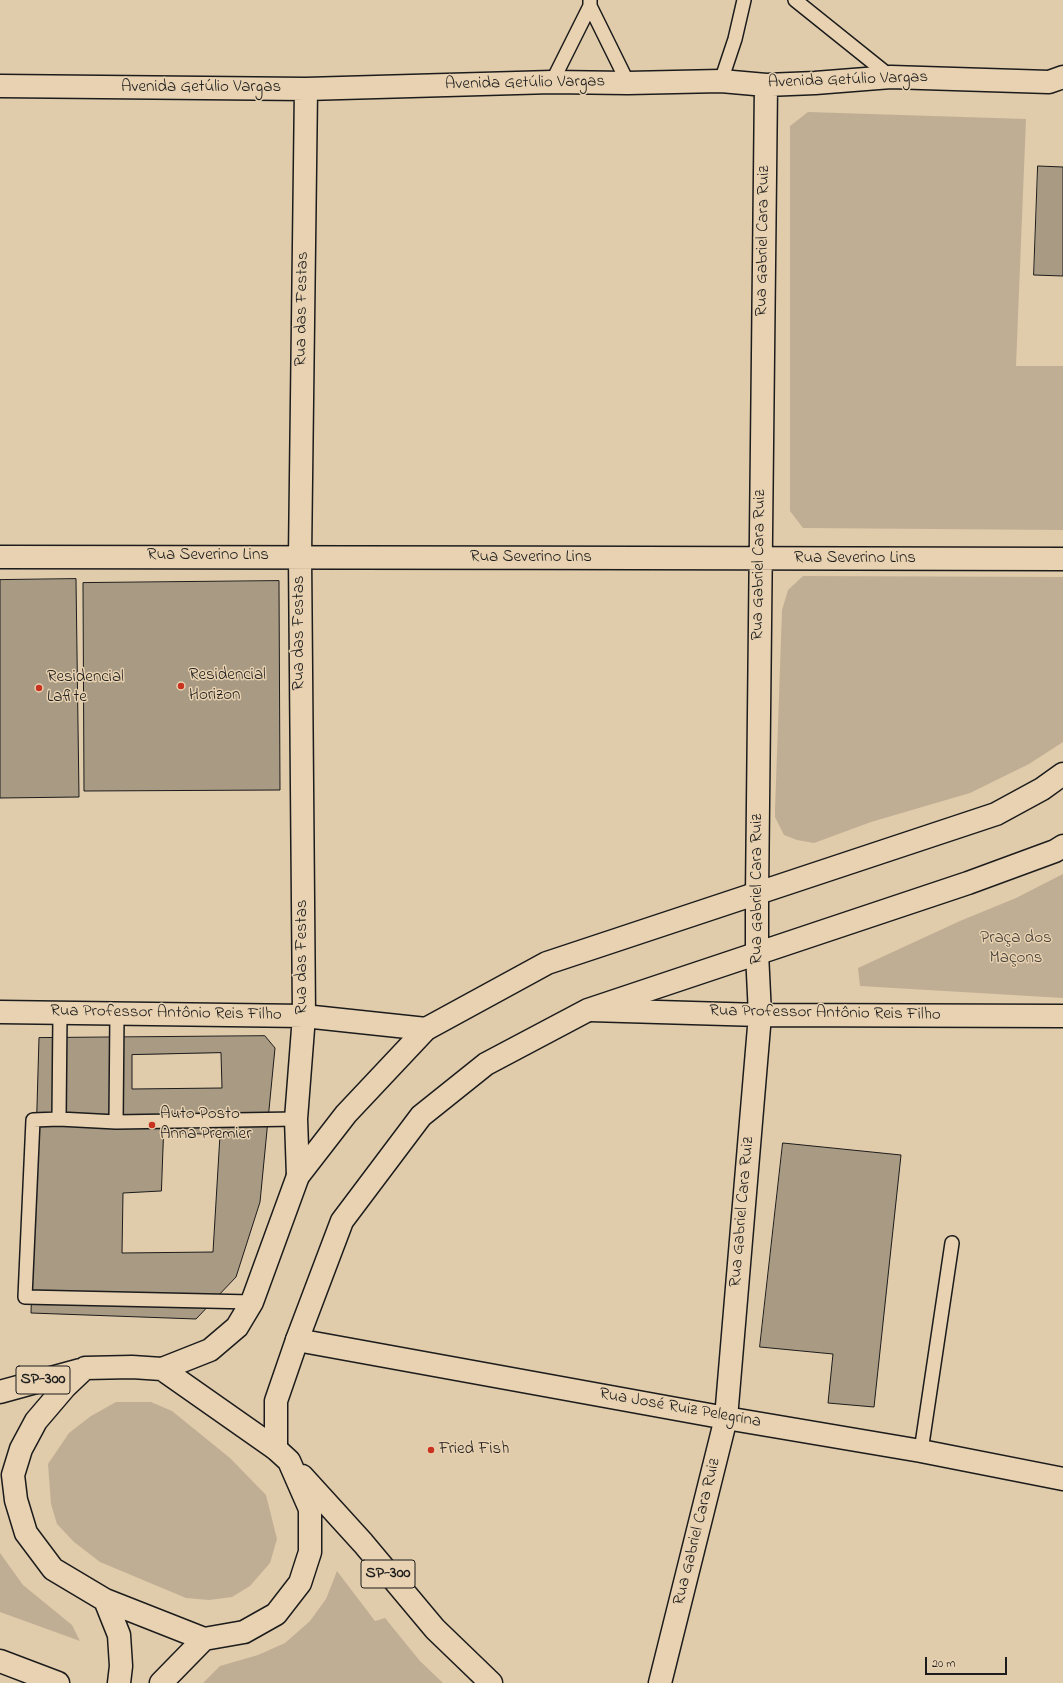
<!DOCTYPE html>
<meta charset="utf-8">
<style>
body{margin:0}
#map{position:relative;width:1063px;height:1683px;overflow:hidden;background:#e0cbab;font-family:"Indie Flower",sans-serif}
canvas{display:block}
.scale{position:absolute;left:925px;top:1657px;width:82px;height:18px;box-sizing:border-box;border:2px solid #1c1c1c;border-top:0;padding-left:5px;font-size:12px;line-height:14px;white-space:nowrap;color:#1c1c1c;-webkit-text-stroke:3px #e8d2b1;paint-order:stroke}
</style>
<div id="map">
<canvas width="1063" height="1683"></canvas>
<div class="scale">20 m</div>
</div>
<script>
const ctx = document.querySelector('canvas').getContext('2d');
ctx.lineJoin = 'round';
function paint(path, color) {
  ctx.fillStyle = color;
  ctx.fill(path, 'evenodd');
}
function strokePath(path, color, width, dash) {
  ctx.strokeStyle = color;
  ctx.lineWidth = width;
  ctx.lineCap = dash ? 'butt' : 'round';
  ctx.setLineDash(dash || []);
  ctx.stroke(path);
}
function write(font, color, halo, rows, align = 'center') {
  ctx.font = font + ' "Indie Flower",sans-serif';
  ctx.lineWidth = 3;
  ctx.setLineDash([]);
  ctx.textBaseline = 'middle';
  ctx.strokeStyle = halo;
  ctx.fillStyle = color;
  for (const [text, x, y, turn = 0] of rows) {
    ctx.save();
    ctx.translate(x, y);
    ctx.rotate((+turn || 0) * Math.PI / 180);
    ctx.textAlign = isNaN(turn) ? turn : align;
    if (halo) ctx.strokeText(text, 0, 0);
    ctx.fillText(text, 0, 0);
    ctx.restore();
  }
}
paint(new Path2D(`
 M808,112L1026,119L1016,366H1063V530L803,528L790,511V126Z
 M803,576L1063,577V742L1029,764L970,793L871,822L814,843L797,840L784,835L775,817V810L782,610L788,590Z
 M1063,874V998L860,986L858,968L960,921L1016,898Z
 M116,1402H151L172,1411L230,1458L266,1495L277,1539L270,1563L250,1586L232,1597L209,1600L186,1598L100,1562L74,1542L57,1524L51,1504L48,1464L69,1433L91,1416Z
 M0,1553L23,1585L72,1625L80,1641L0,1612Z
 M337,1571L375,1621L385,1618L420,1661L443,1683H203L220,1666L258,1655L285,1643L310,1621L326,1599Z`), '#c0ae94');
const building = new Path2D(`
 M1038,166L1063,167V276L1034,275Z
 M76,579L79,797L0,798V580Z
 M279,581L280,790L84,791L83,583Z
 M265,1036L275,1048L260,1202L236,1277L196,1319L31,1313L39,1038Z
 M221,1053L222,1088L132,1089V1055Z
 M164,1132L220,1135L213,1252L122,1253L123,1193L161,1191Z
 M783,1143L901,1155L874,1407L828,1403L833,1354L760,1347Z`);
paint(building, '#a99a83');
strokePath(building, '#1c1c1c', 1);
const lane = new Path2D(`
 M795,0L891,77
 M590,6L628,83
 M721,81L735,39L744,0
 M552,82L590,6V0
 M60,1014L59,1119L33,1120L25,1297L252,1302
 M59,1119L116,1122L296,1119
 M116,1122L117,1014
 M921,1451L952,1243`);
const street = new Path2D(`
 M0,86L306,89L552,82L628,83L721,81L766,85L815,83L891,77L1049,82L1063,77
 M0,557C354,556 709,559 1063,559
 M590,1010L760,1015L1063,1016
 M0,1012L304,1016L426,1029
 M298,1176L296,1119L304,1016L300,556L306,89
 M297,1340L726,1418L921,1451L1063,1479
 M660,1683L726,1418L760,1015L757,953V893L766,85`);
const secondary = new Path2D(`
 M162,1369L210,1350L237,1327L252,1302L298,1176L346,1114L426,1029L547,963L996,814L1042,789L1063,774
 M276,1449V1401L297,1340L342,1221L421,1116L486,1064L588,1010L968,883L1055,851L1063,846`);
const highway = new Path2D(`
 M132,1367L162,1369L276,1449L289,1461L310,1509V1552L300,1583L276,1614L244,1632L204,1639L105,1600L53,1569L26,1533L16,1500L13,1475L21,1449L36,1421L65,1387L85,1368Z
 M0,1392L80,1370
 M302,1476L363,1543L435,1629L491,1683
 M105,1600L119,1635L121,1666L119,1683
 M0,1661L58,1683
 M161,1683L204,1639`);
strokePath(lane, '#1c1c1c', 16);
strokePath(street, '#1c1c1c', 25);
strokePath(secondary, '#1c1c1c', 25);
strokePath(highway, '#1c1c1c', 25);
strokePath(lane, '#e8d2b1', 13);
strokePath(street, '#e8d2b1', 22);
strokePath(secondary, '#e8d2b1', 22);
strokePath(highway, '#e8d2b1', 22);
for (const [x, y, r, color] of [
 [181,686,4,"#c8321e"],
 [39,688,4,"#c8321e"],
 [152,1125,4,"#c8321e"],
 [431,1450,4,"#c8321e"]
]) {
  const dot = new Path2D();
  dot.arc(x, y, r, 0, 2 * Math.PI);
  ctx.fillStyle = color;
  ctx.fill(dot);
  strokePath(dot, '#e8d2b1', 1.5);
}
for (const [x, y, w] of [
 [43,1380,54],
 [388,1574,54]
]) {
  const box = new Path2D();
  box.roundRect(x - w / 2, y - 14, w, 28, 3);
  ctx.fillStyle = '#e8d2b1';
  ctx.fill(box);
  strokePath(box, '#1c1c1c', 1);
}
write('bold 16px', '#1c1c1c', null, [
 ["SP-300",43,1380],
 ["SP-300",388,1574]
]);
write('17px', '#1c1c1c', '#e8d2b1', [
 ["Avenida Getúlio Vargas",848,81,-2],
 ["Avenida Getúlio Vargas",525,84,-1],
 ["Avenida Getúlio Vargas",201,88],
 ["Rua Gabriel Cara Ruiz",764,241,-89],
 ["Rua das Festas",303,309,-89],
 ["Rua Severino Lins",208,556],
 ["Rua Severino Lins",531,558],
 ["Rua Severino Lins",855,559],
 ["Rua Gabriel Cara Ruiz",760,565,-89],
 ["Rua das Festas",300,633,-90],
 ["Rua Gabriel Cara Ruiz",758,889,-90],
 ["Rua das Festas",303,957,-90],
 ["Rua Professor Antônio Reis Filho",166,1014,1],
 ["Rua Professor Antônio Reis Filho",825,1014,1],
 ["Rua Gabriel Cara Ruiz",743,1212,-85],
 ["Rua José Ruiz Pelegrina",680,1409,10],
 ["Rua Gabriel Cara Ruiz",698,1532,-76]
]);
write('17px', '#1c1c1c', '#e8d2b1', [
 ["Residencial",189,676],
 ["Horizon",189,696],
 ["Residencial",47,678],
 ["Lafite",47,698],
 ["Auto Posto",160,1115],
 ["Anna Premier",160,1135],
 ["Fried Fish",439,1450]
], 'left');
write('17px', '#45403a', '#e8d2b1', [
 ["Praça dos",1016,939],
 ["Maçons",1016,959]
]);
</script>
